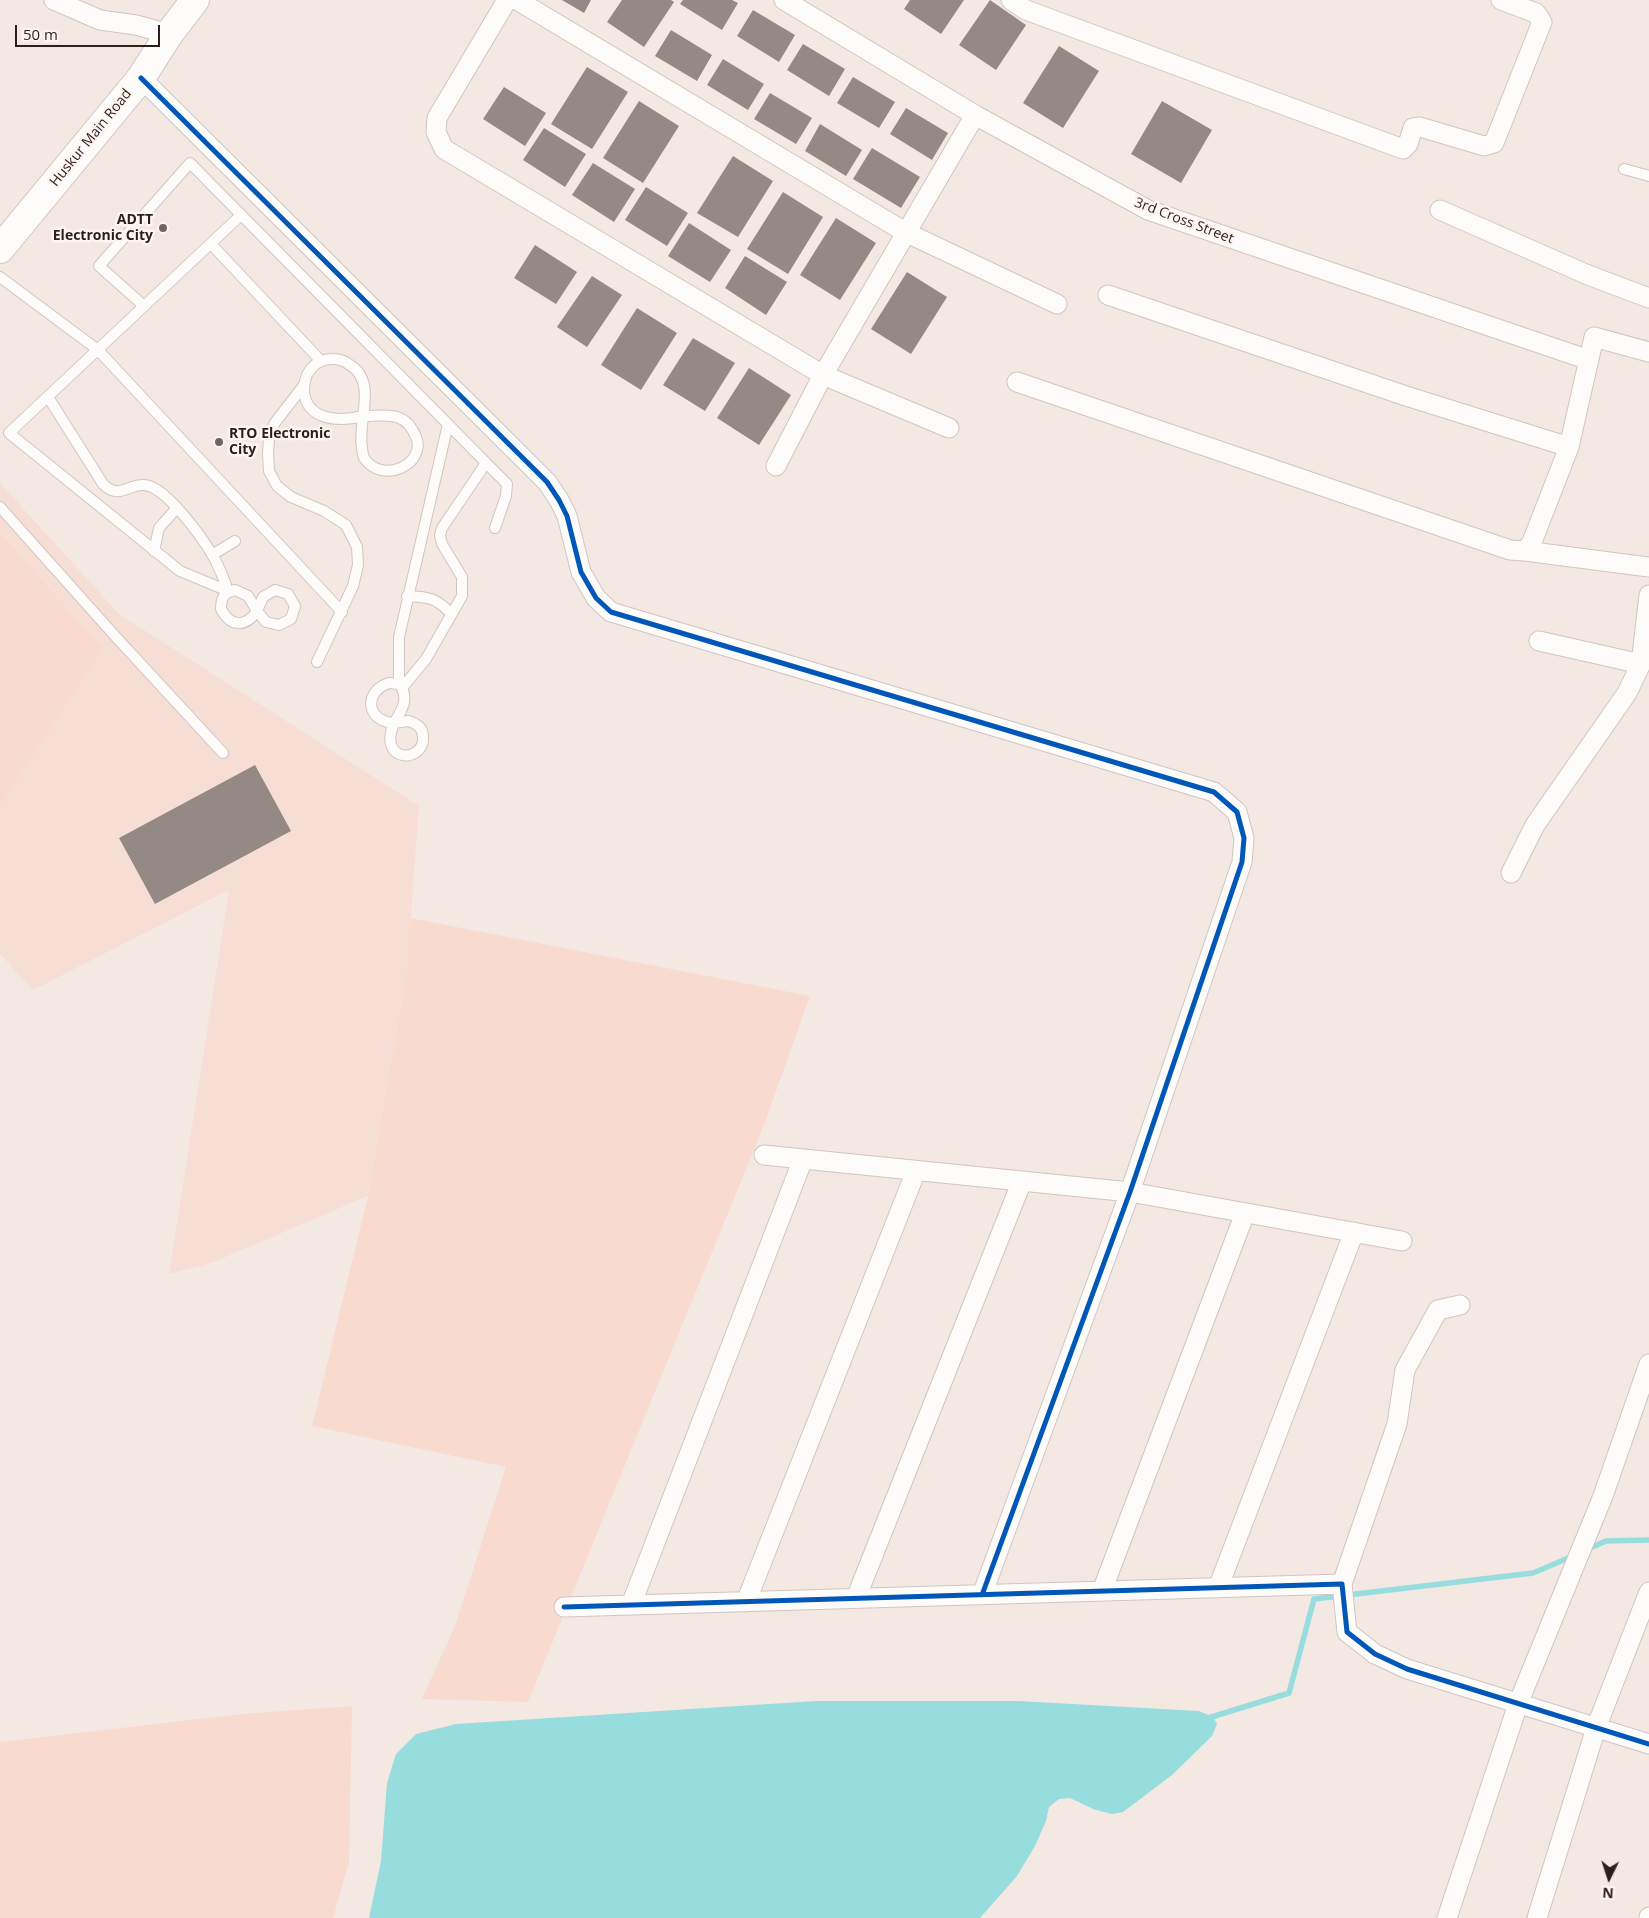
<!DOCTYPE html>
<style>
body{margin:0}
#map{position:relative;width:1649px;height:1918px;overflow:hidden;background:#f4e8e3;font-family:"Open Sans",sans-serif}
canvas{display:block}
.north{position:absolute;left:1584px;top:1853px;width:50px;height:50px;-webkit-text-stroke:4px #fdf5f2;paint-order:stroke;rotate:184deg;font-size:14px;font-weight:700;line-height:20px;text-align:center;color:#2c1f1a}
.north::after{content:'';display:block;margin:auto;width:18px;height:22px;background:#2c1f1a;clip-path:polygon(50% 0,100% 100%,50% 72%,0 100%)}
.scale{position:absolute;left:15px;top:25px;width:145px;height:22px;box-sizing:border-box;border:2px solid #2c1f1a;border-top:0;padding-left:6px;font-size:15px;line-height:18px;white-space:nowrap;color:#2c1f1a;-webkit-text-stroke:4px #fdf5f2;paint-order:stroke}
</style>
<div id="map">
<canvas width="1649" height="1918"></canvas>
<div class="north">N</div>
<div class="scale">50 m</div>
</div>
<script>
const ctx = document.querySelector('canvas').getContext('2d');
ctx.lineJoin = 'round';
function paint(path, color) {
  ctx.fillStyle = color;
  ctx.fill(path, 'evenodd');
}
function strokePath(path, color, width, dash) {
  ctx.strokeStyle = color;
  ctx.lineWidth = width;
  ctx.lineCap = dash ? 'butt' : 'round';
  ctx.setLineDash(dash || []);
  ctx.stroke(path);
}
function write(font, color, halo, rows, align = 'center') {
  ctx.font = font + ' "Open Sans",sans-serif';
  ctx.lineWidth = 5;
  ctx.setLineDash([]);
  ctx.textBaseline = 'middle';
  ctx.strokeStyle = halo;
  ctx.fillStyle = color;
  for (const [text, x, y, turn = 0] of rows) {
    ctx.save();
    ctx.translate(x, y);
    ctx.rotate((+turn || 0) * Math.PI / 180);
    ctx.textAlign = isNaN(turn) ? turn : align;
    if (halo) ctx.strokeText(text, 0, 0);
    ctx.fillText(text, 0, 0);
    ctx.restore();
  }
}
paint(new Path2D(`
 M0,483L119,614L419,806L407,969L368,1196L214,1262L169,1274L229,890L33,990L0,954V807L104,649L0,530Z`), '#f7ded4');
paint(new Path2D(`
 M0,531L104,649L0,807Z
 M410,918L810,996L764,1125L528,1702L422,1699L455,1626L506,1467L312,1426L368,1196L407,969Z
 M352,1706L349,1862L333,1918H0V1742L242,1714Z`), '#f8dacf');
paint(new Path2D(`
 M816,1701H1019L1199,1711L1213,1717L1217,1724L1212,1736L1172,1775L1123,1812L1112,1814L1093,1809L1070,1798L1059,1799L1049,1807L1046,1821L1035,1846L1017,1876L980,1918H369L381,1861L387,1783L396,1754L416,1734L456,1724Z`), '#97dddd');
strokePath(new Path2D(`
 M1586,1550L1606,1541L1649,1540
 M1205,1719L1289,1693L1314,1599L1533,1573L1573,1556`), '#97dddd', 5.5);
paint(new Path2D(`
 M562,0H591L584,13Z
 M622,0H671L674,2L644,47L607,22Z
 M683,0H732L738,3L722,30L680,4Z
 M910,0H964L941,34L904,9Z
 M990,0L1026,25L996,70L959,45Z
 M753,10L795,35L779,62L737,36Z
 M671,30L712,55L697,81L655,56Z
 M803,44L845,69L829,96L787,70Z
 M1059,46L1099,71L1063,128L1023,103Z
 M723,59L764,84L748,110L707,85Z
 M587,67L628,92L592,149L551,124Z
 M853,77L895,102L879,128L837,103Z
 M504,87L546,113L525,146L483,119Z
 M770,93L812,118L796,144L754,119Z
 M639,101L679,126L643,183L603,158Z
 M1162,101L1212,130L1181,183L1131,154Z
 M906,108L948,133L932,160L890,134Z
 M820,124L862,150L846,176L805,151Z
 M544,128L586,154L565,187L523,160Z
 M872,148L920,177L901,208L853,179Z
 M733,156L773,181L738,237L697,213Z
 M593,163L635,189L614,222L572,195Z
 M646,187L688,213L667,246L625,220Z
 M783,192L823,217L788,274L747,249Z
 M836,218L876,243L840,300L800,275Z
 M689,223L731,250L710,282L668,256Z
 M535,245L577,272L556,304L514,278Z
 M745,256L787,282L766,315L725,288Z
 M907,272L947,297L911,354L871,329Z
 M592,276L622,295L587,347L557,327Z
 M637,308L677,333L641,390L601,365Z
 M693,338L735,363L705,411L663,385Z
 M749,368L791,395L759,445L717,418Z
 M255,765L291,831L155,904L119,838Z`), '#948985');
const lane = new Path2D(`
 M1624,169L1649,176
 M211,244L321,361
 M0,277L98,350L342,612
 M144,306L99,266L190,163L507,484L506,496L495,528
 M304,385L274,424L269,439L268,453L269,471L277,486L291,497L324,511L346,525L357,547L358,565L353,586L317,662
 M48,397L103,484C121,502 130,480 149,486C169,492 202,537 213,556C219,567 224,579 228,591
 M362,416C341,422 307,421 304,392C304,385 305,376 310,370C315,363 324,359 333,359C340,359 345,361 350,365C378,382 357,422 362,447C362,450 363,455 364,458C383,486 427,463 416,437C405,410 387,416 362,416
 M0,507L115,636L223,753
 M154,551L159,528L177,508
 M212,555L235,541
 M235,590L248,596L257,611C246,627 231,628 221,609C221,599 223,592 235,590Z
 M275,590L288,594L295,606L291,619L279,625L266,622L257,611L263,597Z
 M228,591L180,571L9,433L241,215
 M407,596C429,597 437,598 451,614
 M389,683L399,684C410,698 402,710 394,723C365,721 364,691 389,683Z
 M399,684V637L448,424
 M402,688L426,659L462,596V577L442,544L440,535L442,528L486,463
 M408,721C416,723 423,727 423,737C425,763 377,764 394,723Z`);
const street = new Path2D(`
 M54,0L100,20L136,25L169,34
 M507,0L437,118L436,132L444,149L823,375L949,428
 M517,0L905,232L1057,304
 M784,0L975,115L1148,210L1589,360
 M1011,0L1026,10L1403,149L1408,144L1413,128L1420,127L1484,146L1494,143L1542,22L1536,13L1501,0
 M141,78L547,482L559,500L567,516L581,572L596,598L611,612L1214,792L1237,812L1244,838L1242,862L1130,1192L982,1595
 M1440,210L1588,275L1649,298
 M1108,295L1406,396L1569,447
 M1017,382L1510,550L1525,551L1532,542L1569,447L1594,337L1649,352
 M776,466L823,375L975,115
 M1525,551L1649,567
 M1539,641L1641,664
 M1511,873L1535,825L1627,693L1641,664L1649,595
 M764,1155L1130,1192L1402,1241
 M1342,1584L1397,1424L1405,1370L1438,1310L1460,1305
 M1218,1588L1354,1232
 M1102,1591L1245,1213
 M856,1598L1022,1181
 M746,1602L916,1171
 M631,1605L803,1159
 M564,1607L1342,1584L1347,1632L1375,1654L1407,1669L1649,1744
 M1447,1918L1518,1704L1603,1496L1649,1364
 M1537,1918L1596,1728L1649,1592
 M1649,1918V1917`);
const secondary = new Path2D(`
 M0,249L141,78L169,34L195,0`);
strokePath(lane, '#d1c5c1', 12);
strokePath(street, '#d1c5c1', 21);
strokePath(secondary, '#d1c5c1', 30);
strokePath(lane, '#fdfcfb', 10);
strokePath(street, '#fdfcfb', 19);
strokePath(secondary, '#fdfcfb', 28);
strokePath(new Path2D(`
 M141,78L547,482L559,500L567,516L581,572L596,598L611,612L1214,792L1237,812L1244,838L1242,862L1130,1192L982,1595
 M564,1607L1342,1584L1347,1632L1375,1654L1407,1669L1649,1744`), '#0057b8', 5);
for (const [x, y, r, color] of [
 [163,228,5,"#726560"],
 [219,442,5,"#726560"]
]) {
  const dot = new Path2D();
  dot.arc(x, y, r, 0, 2 * Math.PI);
  ctx.fillStyle = color;
  ctx.fill(dot);
  strokePath(dot, '#fdf5f2', 2);
}
write('14px', '#2c1f1a', '#fdf5f2', [
 ["Huskur Main Road",91,138,-51],
 ["3rd Cross Street",1184,221,21]
]);
write('bold 14px', '#2c1f1a', '#fdf5f2', [
 ["ADTT",153,220],
 ["Electronic City",153,236],
 ["RTO Electronic",229,434,"left"],
 ["City",229,450,"left"]
], 'right');
</script>
